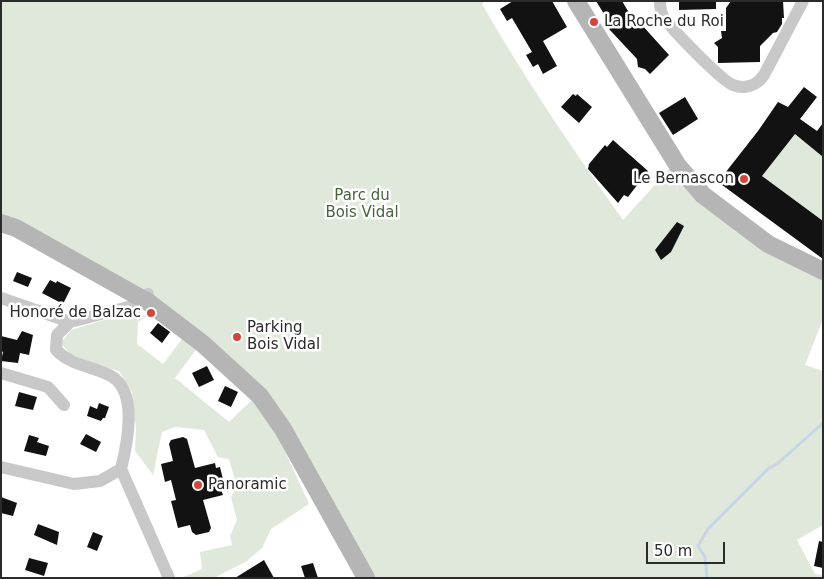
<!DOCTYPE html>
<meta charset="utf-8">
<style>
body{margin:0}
#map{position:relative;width:824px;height:579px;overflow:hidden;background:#fff;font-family:"DejaVu Sans",sans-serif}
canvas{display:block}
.frame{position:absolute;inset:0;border:2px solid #2b2b2b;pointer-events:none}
.scale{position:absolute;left:646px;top:542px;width:79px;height:22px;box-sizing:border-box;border:2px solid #2b2b2b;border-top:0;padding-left:6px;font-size:15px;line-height:18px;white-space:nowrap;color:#2b2b2b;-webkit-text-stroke:4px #fff;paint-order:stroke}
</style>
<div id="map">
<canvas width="824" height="579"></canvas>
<div class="frame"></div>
<div class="scale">50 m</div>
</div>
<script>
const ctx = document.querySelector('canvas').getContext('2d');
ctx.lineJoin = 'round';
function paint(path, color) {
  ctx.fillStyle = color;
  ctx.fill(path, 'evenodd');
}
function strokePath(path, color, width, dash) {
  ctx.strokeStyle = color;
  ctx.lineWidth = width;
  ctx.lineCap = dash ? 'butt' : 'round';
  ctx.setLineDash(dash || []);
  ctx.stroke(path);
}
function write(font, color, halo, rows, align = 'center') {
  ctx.font = font + ' "DejaVu Sans",sans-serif';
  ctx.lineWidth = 5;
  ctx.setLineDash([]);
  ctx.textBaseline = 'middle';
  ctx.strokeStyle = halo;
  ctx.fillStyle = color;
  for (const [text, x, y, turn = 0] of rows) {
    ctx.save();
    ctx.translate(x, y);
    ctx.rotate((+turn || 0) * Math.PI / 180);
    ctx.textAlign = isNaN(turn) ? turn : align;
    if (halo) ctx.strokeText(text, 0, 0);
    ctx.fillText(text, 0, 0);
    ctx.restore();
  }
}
paint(new Path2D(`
 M1,1H485L482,4C525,79 573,150 623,220L672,166L823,278V319L805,365L823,371V525L797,540L815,574L823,575V578H373L221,351L1,217Z
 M795,134L823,157V221L762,176Z
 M137,310L146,317L138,322L137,344L163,364L185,335L198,347L175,378L229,422L252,400L278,436L309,504L271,529L262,548L247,561L214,578H181L202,569L200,552L232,545L230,536L237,520L231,497L237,487L229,459L218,457L204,430L175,427L162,432L153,475L135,451L136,429L132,392L119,371L74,359L61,343L71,330Z`), '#dfe8da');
strokePath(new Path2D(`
 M707,578L705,557L698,546L708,529L769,468L777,464L823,423`), '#c7d6e6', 3);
paint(new Path2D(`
 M513,1H552L567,27L543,41L557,66L543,74L538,64L533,67L526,55L532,52L512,18L507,21L500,9Z
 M596,1H622L631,16L632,14L669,55L650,74L645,69L638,67L637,59L609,29L612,27Z
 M679,1H716V9L679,10Z
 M731,1H783L784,18H782V24L777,32L773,33L760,46V62L718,63V47L714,43L722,38L721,31H726V8Z
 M804,87L817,97L800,119L817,131L823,123V157L795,134L762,176L823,221V259L718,182L758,131L778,102L788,107Z
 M573,94L576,96L577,94L592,107L579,123L561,107Z
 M685,97L698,119L673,135L659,113Z
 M613,140L648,171L628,197L624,195L618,203L588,169L589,164L605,145L607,147Z
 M677,222L684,226L671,252L661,260L655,250Z
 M17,272L32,278L28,287L13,281Z
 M50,280L56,283L57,281L71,288L63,304L42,293Z
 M158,323L170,332L162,343L150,333Z
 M22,331L33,335L29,355L20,353L18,363L1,361L3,352L1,351V336L17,340Z
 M207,366L214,380L199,387L192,373Z
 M225,386L238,392L231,407L218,401Z
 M19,392L37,397L33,410L15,406Z
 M99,403L109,407L105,418H103L101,421L87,416L90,406L97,409Z
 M86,434L101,442L96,452L80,444Z
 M29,435L39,438L37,442L49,446L46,456L24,451Z
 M183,437L187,439L195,468L215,463L216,468L220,467L225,488L221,489L223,495L203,500L211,528L209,532L196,535L192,532L190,525L178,528L171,501L176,500L171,480L165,482L161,464L173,461L169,444L171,440Z
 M1,497L17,503L13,516L1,513Z
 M38,524L59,532L57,545L34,535Z
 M93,532L103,536L97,551L87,547Z
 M819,541L823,542V568L814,566Z
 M29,558L48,563L44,576L25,570Z
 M264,560L274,578H235Z
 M313,563L318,578H305L301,566Z`), '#121212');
strokePath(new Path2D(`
 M660,1C660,7 661,12 663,16C670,28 722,81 733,85C746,90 757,85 764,75L803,1
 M1,298L70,322
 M1,373L48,387L64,405
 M1,467L74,484L100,481L121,469C127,445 139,392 111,376C91,365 73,367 56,350L57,335L70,322L132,306L148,294
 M121,469L169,578`), '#c8c8c8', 12);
strokePath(new Path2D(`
 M576,1L678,166L703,195L768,244L823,271
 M1,223L16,228L148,302L203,344L260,396L283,429L366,578`), '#b5b5b5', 18);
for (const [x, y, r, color] of [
 [594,22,5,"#d3463d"],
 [744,179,5,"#d3463d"],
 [151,313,5,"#d3463d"],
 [237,337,5,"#d3463d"],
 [198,485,5,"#d3463d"]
]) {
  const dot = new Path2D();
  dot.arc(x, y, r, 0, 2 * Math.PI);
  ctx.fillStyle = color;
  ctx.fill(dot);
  strokePath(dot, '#fff', 2);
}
write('15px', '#2b2b2b', '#fff', [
 ["La Roche du Roi",604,22],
 ["Le Bernascon",734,179,"right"],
 ["Honoré de Balzac",141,313,"right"],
 ["Parking",247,328],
 ["Bois Vidal",247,345],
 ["Panoramic",208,485]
], 'left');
write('15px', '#4a623e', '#fff', [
 ["Parc du",362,196],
 ["Bois Vidal",362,213]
]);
</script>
